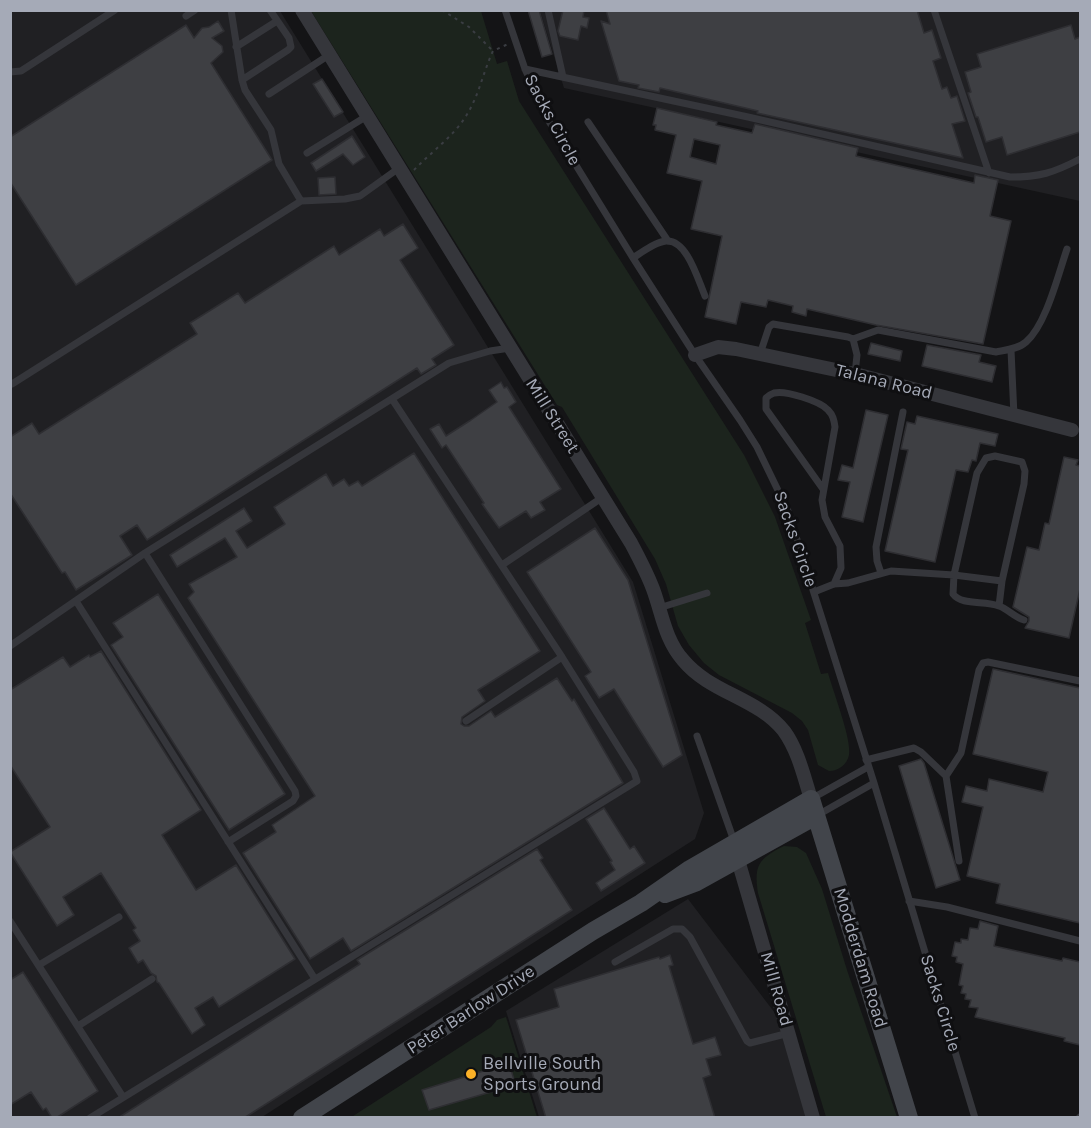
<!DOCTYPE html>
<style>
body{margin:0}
#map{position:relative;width:1091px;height:1128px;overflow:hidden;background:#141416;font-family:Karla,sans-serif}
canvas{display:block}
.frame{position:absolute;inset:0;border:12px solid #a5aab7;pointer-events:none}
</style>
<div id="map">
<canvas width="1091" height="1128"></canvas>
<div class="frame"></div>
</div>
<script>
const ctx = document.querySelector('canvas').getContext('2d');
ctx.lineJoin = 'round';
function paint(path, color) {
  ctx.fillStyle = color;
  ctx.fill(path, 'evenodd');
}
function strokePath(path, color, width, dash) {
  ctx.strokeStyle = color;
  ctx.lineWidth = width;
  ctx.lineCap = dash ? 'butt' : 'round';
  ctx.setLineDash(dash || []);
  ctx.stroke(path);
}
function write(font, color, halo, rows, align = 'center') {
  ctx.font = font + ' Karla,sans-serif';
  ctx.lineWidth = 6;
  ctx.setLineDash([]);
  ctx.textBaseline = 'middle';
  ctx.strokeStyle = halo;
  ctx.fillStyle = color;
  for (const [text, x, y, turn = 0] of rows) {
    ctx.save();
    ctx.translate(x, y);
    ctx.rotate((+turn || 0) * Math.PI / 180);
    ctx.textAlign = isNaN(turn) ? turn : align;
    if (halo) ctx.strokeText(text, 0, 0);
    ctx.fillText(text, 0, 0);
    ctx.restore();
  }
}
paint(new Path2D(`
 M10,11H280L633,582L704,813L695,839L262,1117H11Z
 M540,11H1080V201L564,88Z
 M688,899L781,1021L810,1117H539L506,1011Z`), '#202023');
paint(new Path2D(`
 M311,11H481L497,64L507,61L519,101L744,455L775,517L811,620L805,623L821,674L828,673C833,691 852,740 849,755C847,765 838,771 829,771L818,765L808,730L802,721L792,713L719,675L704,663L689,645L678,626L666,584L655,559L562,407L557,405Z
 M784,846L797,847L806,853L822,889L847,970L897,1117H826L758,893C754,865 758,859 784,846Z
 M506,1017L537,1117L350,1118L491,1027L497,1020Z`), '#1c241d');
const building = new Path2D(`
 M528,10H539L552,54L542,57Z
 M563,10H584L583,17L589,18L587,28L581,26L578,40L560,36L558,31Z
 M606,10H917L924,33L932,30L941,58L933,61L942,89L947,87L951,98L957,96L965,121L952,124L963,158L757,113L758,111L660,88L659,92L638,88L639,85L619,81L601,21L610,24Z
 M218,21L224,31L212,38L222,46L223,52L211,63L272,160L76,285L10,182V137L186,25L194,38L202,28L209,27Z
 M1071,25L1075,39L1080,37V132L1007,155L1002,137L986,142L978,117H976L968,93L971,92L965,72L981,67L977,54Z
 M322,79L343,112L334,117L313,84Z
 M657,108L717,122L716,125L752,133L755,124L858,148L856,156L974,183L975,175L998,180L990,216L1011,221L983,344L876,325L807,309L806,316L792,312L793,306L768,300L766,307L741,302L736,324L705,317L722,236L691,229L702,181L667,173L676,135L655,130L656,125H653ZM694,139L720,145L716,164L690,157Z
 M352,136L365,157L353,165L343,154L316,171L311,163Z
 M335,177L336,194L319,195L318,178Z
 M403,224L418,248L400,260L454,345L432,359L436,365L421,374L417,368L147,540L137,525L120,536L132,555L76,590L65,572L62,573L10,493V437L32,423L39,434L197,334L190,323L238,293L245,303L334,246L339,255L380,229L384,236Z
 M871,343L902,351L900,361L868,354Z
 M927,345L981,355L979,362L996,366L992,382L922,366Z
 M501,382L504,388L507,387L516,402L509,407L561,489L540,502L545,510L531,518L526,511L499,528L482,504L484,503L446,445L442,448L430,429L439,424L446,436L471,420L497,402L489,390Z
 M866,410L888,415L863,522L842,517L850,482L838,480L842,465L853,468Z
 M917,416L998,434L995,446L980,443L976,461L972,460L968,472L956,470L935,562L885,551L908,450L901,449L907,422L915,424Z
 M414,453L540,651L478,690L485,701L462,717L461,724L464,726H469L491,711L495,717L557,678L572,701L574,699L623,783L351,951L343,938L310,959L243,853L276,832L272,825L315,796L188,598L194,592L189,584L237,557L225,538L177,567L170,555L244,508L252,521L236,531L247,548L285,524L274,507L326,474L333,486L344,479L349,486L358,481L362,486Z
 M1064,457L1078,460L1076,465L1080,466V589L1069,638L1025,628L1029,621V617L1013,607L1027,547L1039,550L1045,523L1049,524Z
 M595,528L628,580L682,755L663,767L614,689L599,698L585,676L591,672L527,572Z
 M158,594L285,794L229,830L111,645L123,637L113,623Z
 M101,651L201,810L162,835L196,890L236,865L295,959L219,1007L213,997L195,1008L205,1025L192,1034L159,983L157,982L156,976L151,973L143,960L138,963L129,948L140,941L133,930L136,928L101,873L63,897L74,915L57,926L10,852L50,827L10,765V690L63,657L70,667L89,655L90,657Z
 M993,669L1080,688V923L996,903L1000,884L967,876L983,807L962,802L966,786L987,791L989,779L1043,792L1048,772L973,754Z
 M921,759L924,763L960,880L936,888L899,766Z
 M604,808L630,849L634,846L645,863L601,891L596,883L615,870L610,862L612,861L586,819Z
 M537,849L543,858L540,860L572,910L244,1118H118L360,964L357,960Z
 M980,921L998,926L994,946L1062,961L1063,958L1080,962V1045L1064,1041L1065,1038L975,1017L978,1008L969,1007L971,1000L965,999L966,994L961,993L963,986L959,985L963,964L956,962L957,957L952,956L955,942L961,943V939L968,940L970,928L978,929Z
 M670,955L673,965L669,966L693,1044L715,1037L721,1055L706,1059L711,1075L703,1078L715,1118H546L516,1020L559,1007L554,989L659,957L660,959Z
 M23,972L98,1091L56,1118H52L46,1108L43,1110L31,1092L10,1105V980Z
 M509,1063L515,1083L507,1086L508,1087L429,1110L422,1090Z`);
paint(building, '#3e3f43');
strokePath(building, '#2e2e32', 1.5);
strokePath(new Path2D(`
 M442,10L469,27L493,51
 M414,170C431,152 453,137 466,116C479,96 483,72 493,51L508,44`), '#3a3d42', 2, [3, 4.5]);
strokePath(new Path2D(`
 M231,10L242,80L245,90L271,130L279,164L301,201
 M505,10L525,69L550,123L633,258L695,355L740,420L757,447L788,511L874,783L975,1118
 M548,10L563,77
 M934,10L989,173
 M186,16L195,10
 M236,47L277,21
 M525,69L748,117L1010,177C1040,177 1053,173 1080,159
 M10,72L21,71L115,10
 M242,80L288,50L291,47L289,38L270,10
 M269,94L329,55
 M588,122L668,241
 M307,153L367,116
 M633,258C642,252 655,242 666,241C687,239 698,280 705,296
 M853,339L878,330L996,352C1006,350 1018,349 1026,342C1046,325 1058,275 1067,249
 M1011,350L1014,416
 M760,354L769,327L773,324L848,337L853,339L857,355L855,374
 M12,384L301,201L345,199L360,196L399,168
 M823,489L766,409V398C768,396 771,394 774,393C785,390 820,401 828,410C833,415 834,420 835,427L822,500L825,517L840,546L841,568L834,584
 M145,553L295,791L296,796L293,801L228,842
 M502,565L603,497
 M881,573L877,561L876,547L903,412
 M1002,581L954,575L953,594C962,606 985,600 999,606C1008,609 1014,617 1024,620
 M814,592L834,584L848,583L891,571L954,575L977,473L986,458L995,456L1022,462L1025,471L1024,484L1002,581L999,606
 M76,601L315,979
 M659,608L707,593
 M10,646L145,553L449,363L490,351L510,348
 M466,721L562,657
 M697,736L734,841
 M866,760L914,748L921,752L946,776L959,861
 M946,776L961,753L979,670L983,663L988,662L1080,681
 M811,799L868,767
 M816,816L874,783
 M909,901L947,907L1080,941
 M10,921L123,1097
 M615,962L673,929H682L690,937L747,1041L750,1043L789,1033
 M39,965L119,917
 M78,1026L152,979
 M90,1118L637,781L634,772L562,657L392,399
 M1079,1118L1080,1117`), '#35363b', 7);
strokePath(new Path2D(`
 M302,10L631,543C639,558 647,573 653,589C662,613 665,640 683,660C710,693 758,698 784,731C798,750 804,777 811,799
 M695,355L718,347L736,349L855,374L1072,430
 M738,860L813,1118`), '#35363b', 14);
strokePath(new Path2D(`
 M665,894L697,882L816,816
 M302,1118L593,931L641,903L690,869L811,799L909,1118`), '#42454b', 18);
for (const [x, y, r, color] of [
 [471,1074,6,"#fbb127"]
]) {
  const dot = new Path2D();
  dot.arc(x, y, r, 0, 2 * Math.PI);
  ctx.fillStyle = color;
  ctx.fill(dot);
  strokePath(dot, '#0f0f11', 2);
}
write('18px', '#a5aab7', '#0f0f11', [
 ["Sacks Circle",552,120,62],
 ["Talana Road",884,382,14],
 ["Mill Street",552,416,58],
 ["Sacks Circle",795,539,71],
 ["Modderdam Road",860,958,73],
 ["Mill Road",776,989,74],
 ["Sacks Circle",940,1003,73],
 ["Peter Barlow Drive",471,1010,-33]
]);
write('18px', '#a5aab7', '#0f0f11', [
 ["Bellville South",483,1064],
 ["Sports Ground",483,1085]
], 'left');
</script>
